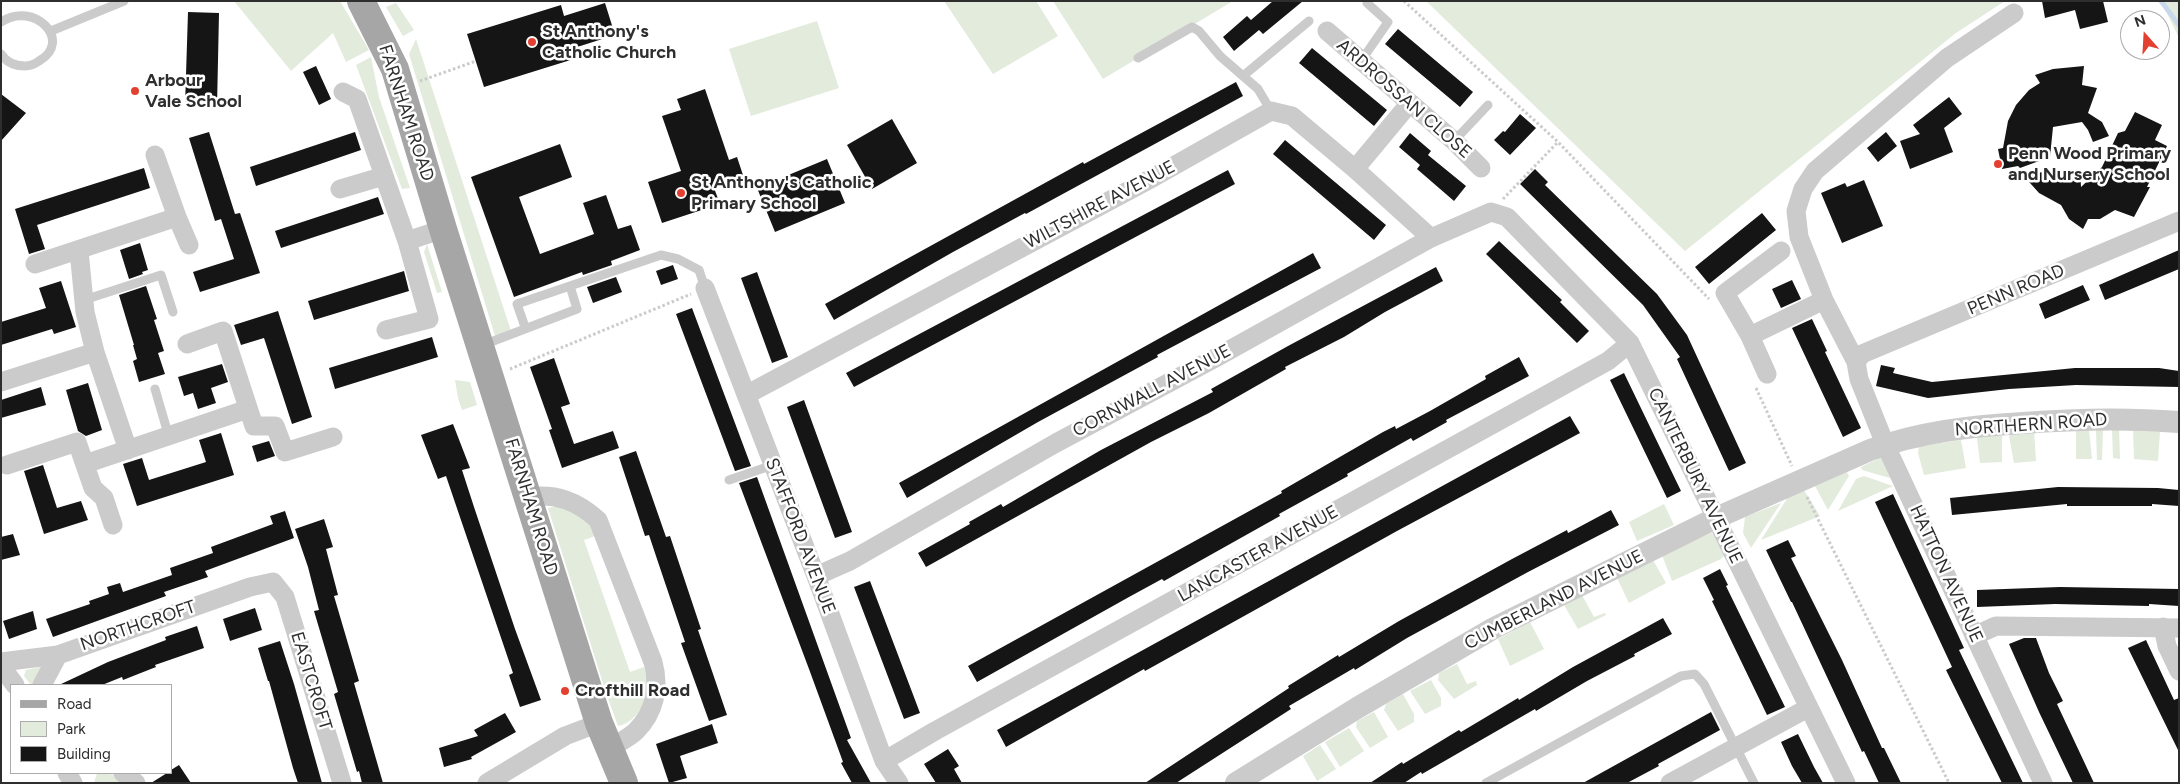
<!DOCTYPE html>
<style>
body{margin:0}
#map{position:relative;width:2180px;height:784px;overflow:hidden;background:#fff;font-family:Figtree,sans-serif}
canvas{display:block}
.frame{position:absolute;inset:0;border:2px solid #2e2e2e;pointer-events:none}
.legend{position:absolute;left:10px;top:684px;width:162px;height:90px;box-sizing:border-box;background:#fff;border:1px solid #ababab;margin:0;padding:6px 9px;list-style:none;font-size:15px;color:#2e2e2e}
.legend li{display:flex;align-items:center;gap:10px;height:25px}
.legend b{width:25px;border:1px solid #ababab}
.north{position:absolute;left:2120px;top:10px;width:50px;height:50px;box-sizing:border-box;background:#fff;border:1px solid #ababab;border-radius:50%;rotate:341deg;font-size:14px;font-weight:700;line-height:20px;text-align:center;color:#2e2e2e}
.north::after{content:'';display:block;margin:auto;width:18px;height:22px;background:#e34031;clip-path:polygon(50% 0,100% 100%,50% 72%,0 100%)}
</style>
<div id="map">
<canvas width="2180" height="784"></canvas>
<div class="frame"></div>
<ul class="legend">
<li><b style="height:6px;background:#a6a6a6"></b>Road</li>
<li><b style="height:14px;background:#e2ebdc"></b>Park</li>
<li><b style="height:14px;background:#151515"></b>Building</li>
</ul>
<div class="north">N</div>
</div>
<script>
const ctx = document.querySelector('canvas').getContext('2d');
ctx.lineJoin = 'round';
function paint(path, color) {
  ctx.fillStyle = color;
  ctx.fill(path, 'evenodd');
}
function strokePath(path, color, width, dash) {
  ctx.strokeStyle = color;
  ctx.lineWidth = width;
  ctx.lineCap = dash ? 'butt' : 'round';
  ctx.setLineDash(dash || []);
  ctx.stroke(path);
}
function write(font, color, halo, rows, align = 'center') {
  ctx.font = font + ' Figtree,sans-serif';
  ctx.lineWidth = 5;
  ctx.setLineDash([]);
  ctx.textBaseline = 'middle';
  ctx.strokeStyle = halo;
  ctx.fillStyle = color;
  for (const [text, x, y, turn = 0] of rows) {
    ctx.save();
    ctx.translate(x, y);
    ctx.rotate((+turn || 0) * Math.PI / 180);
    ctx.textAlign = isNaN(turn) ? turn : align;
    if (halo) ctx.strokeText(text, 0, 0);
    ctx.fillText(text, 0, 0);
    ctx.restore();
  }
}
paint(new Path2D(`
 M234,1H340L369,50L346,62L333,33L291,71Z
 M944,1H1036L1058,36L993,74Z
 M1053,1H1233L1103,79Z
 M1426,1H2005L1956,33L1685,251Z
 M2161,1H2179V38Z
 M396,3L414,30L403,36L386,7Z
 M817,21L839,88L751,116L729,49Z
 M416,39L511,331L495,336L409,54Z
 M371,57L379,97L410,188L402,189L356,65Z
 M427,244L442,292L437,293L424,252Z
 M455,380L470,382L477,405L462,410L458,398Z
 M2103,427L2102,460H2097L2096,431L2097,428Z
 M2119,427L2120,459L2113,458L2112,428Z
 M2133,429L2160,432L2158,461L2134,459Z
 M2089,430L2092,459H2076V431Z
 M2034,431L2036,461L2014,463L2009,436L2012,433Z
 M2002,433V462L1980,463L1977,438L1980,435Z
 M1961,440L1966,468L1924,475L1918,453L1919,446Z
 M1884,456L1897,480L1862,470L1861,467Z
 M1847,472L1849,476L1828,510L1815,486Z
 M1864,476L1893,486L1838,511L1856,479Z
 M1804,490L1820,516L1761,540L1788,497Z
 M1781,503L1751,548L1743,533L1745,517Z
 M1664,504L1674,525L1637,541L1629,522Z
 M559,506L585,516L598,535L584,540L630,672L644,667C645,672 648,678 648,683C649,700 636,723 618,726L606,693L548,508Z
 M1711,533L1718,535L1727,552L1721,559L1672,581L1662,555Z
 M1653,560L1666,583L1629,603L1617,578Z
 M1582,595L1594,617L1605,613L1606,615L1578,629L1564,605Z
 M1530,622L1544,649L1510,666L1498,639Z
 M1457,664L1467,684L1476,681L1477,685L1454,699L1438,680L1439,673Z
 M49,665L45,685H31L24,676L26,670Z
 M1431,680L1441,698V706L1425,714L1410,691Z
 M1403,694L1414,714V722L1398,731L1384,710L1386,704Z
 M1374,712L1388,737L1370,748L1356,727L1357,721Z
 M1349,728L1364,751L1340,767L1325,742Z
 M1320,745L1336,769L1317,781L1303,756Z
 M97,773L130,776L139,783H94Z`), '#e2ebdc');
strokePath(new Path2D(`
 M2161,1L2179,25`), '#c8d8eb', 5);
paint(new Path2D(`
 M1273,1H1303L1263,34L1259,30L1234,51L1223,37L1247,16L1251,20Z
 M2042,1H2103L2108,22L2080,29L2075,10L2045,18Z
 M605,3L615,35L574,48L577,58L484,87L467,34L561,5L564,16Z
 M188,12L219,13L217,107L185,106Z
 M1398,29L1473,92L1460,107L1385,44Z
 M1312,48L1387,110L1374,126L1299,63Z
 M316,66L331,99L319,105L303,72Z
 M2084,66L2082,85L2097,88L2088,113L2102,122L2109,136L2093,142L2088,130L2082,122L2053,127L2050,157L2020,168L2018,166L2002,169L1998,149L2003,148L2008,121L2016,105L2029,90L2040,83L2035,75L2053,69Z
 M1236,82L1243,96L1026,214L1025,213L953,252L834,320L825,304L1083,162L1084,164Z
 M705,89L729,160L737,157L744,178L714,188L720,204L662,223L648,182L681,171L662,116L681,110L677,99Z
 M1,94L26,113L1,141Z
 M1949,97L1962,114L1944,128L1953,152L1910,169L1900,141L1920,134L1913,125Z
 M2135,112L2162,125L2155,140L2167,146L2147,187H2150L2134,217L2115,210L2100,219H2088L2083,229L2069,219L2061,205L2039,193L2022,174L2080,169L2081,187L2102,167L2118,133L2125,131Z
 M1520,114L1536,128L1510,155L1494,140L1503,131L1505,132Z
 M892,119L917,163L872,189L847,145Z
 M209,132L235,214L240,213L260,273L200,292L193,272L234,259L221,219L215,221L189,138Z
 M355,132L361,150L256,186L250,167Z
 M1886,132L1897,146L1878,162L1867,148Z
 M1410,133L1431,151L1428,155L1466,186L1454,201L1417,169L1420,165L1399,147Z
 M1285,140L1386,225L1374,240L1273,154Z
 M560,144L572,177L519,197L540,254L594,234L583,203L606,195L618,229L631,225L640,250L611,261L612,265L583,275L582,272L514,297L471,177Z
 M827,159L845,203L775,232L757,188Z
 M144,168L150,188L37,225L45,249L29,254L15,209Z
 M1535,169L1548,182L1545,185L1657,294L1687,335L1746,463L1729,471L1677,359L1680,357L1643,305L1520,184Z
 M1228,170L1235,184L854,387L846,373Z
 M1864,180L1883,226L1842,243L1821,193L1845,183L1847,187Z
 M378,197L384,214L281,248L275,231Z
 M1762,213L1776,230L1709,284L1695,267Z
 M1499,241L1562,300L1560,302L1589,331L1577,343L1486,254Z
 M140,243L148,270L142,272L143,274L129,279L120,250Z
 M2179,250V269L2105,300L2099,285Z
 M1313,253L1321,268L1157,355L1158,357L1038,422L907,498L899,483Z
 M673,265L678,279L661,285L656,271Z
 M1436,267L1443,281L1385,312L1344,337L1285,367L1286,369L1209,413L1151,442L926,567L918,553L970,524L969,522L1001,504L1003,507L1101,450L1213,392L1211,389L1288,346Z
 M404,271L409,291L314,320L308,301Z
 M757,272L788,357L772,363L741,278Z
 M616,277L622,292L593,303L587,287Z
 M1792,280L1801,299L1781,308L1772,289Z
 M61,281L76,327L54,334L52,329L1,345V322L46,308L39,288Z
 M2083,285L2090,300L2045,319L2039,304Z
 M146,286L157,319L154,320L164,351L158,353L165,374L139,382L133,361L137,359L133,345H134L119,295Z
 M692,308L751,466L735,471L676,314Z
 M278,311L312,417L292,424L264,338L241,345L234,325Z
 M1812,319L1827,351L1825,352L1861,428L1843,437L1792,328Z
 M432,337L438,357L335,389L329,368Z
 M1519,357L1529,376L1446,420L1447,422L1413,441L1411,438L1347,474L1348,476L1279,514L1280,516L1164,581L1162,579L1129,597L977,682L968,666L1282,493L1281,491L1383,432L1395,426L1396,429L1430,411L1486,379L1485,376Z
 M554,358L570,404L561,407L574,444L613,431L619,448L562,468L549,430L552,429L530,367Z
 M222,364L228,382L211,388L216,403L198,409L193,393L184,396L178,377Z
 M1881,365L1895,368L1893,373L1932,382L2075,368H2159L2179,371V387L2076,385L2009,389L1928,398L1876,386Z
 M1624,373L1681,491L1667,498L1610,380Z
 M88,383L102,430L86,436L78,431L66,390Z
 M41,387L46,405L1,418V400Z
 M804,400L852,532L835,538L787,407Z
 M1570,416L1580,433L1397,531L1201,640L1145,671L1144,669L1006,747L997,730Z
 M453,424L470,468L462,470L474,507L515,629L541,700L520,707L509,675L513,673L446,476L438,479L421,435Z
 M221,433L234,475L137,506L123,464L142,458L149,480L206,462L199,440Z
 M269,441L275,456L257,462L252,446Z
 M636,451L666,537L670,536L701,629L698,630L727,715L709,721L681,643L685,642L658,562L649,535L645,536L619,457Z
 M43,465L57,508L81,501L88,520L44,534L24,471Z
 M757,477L851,738L847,740L871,783H852L841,763L843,762L809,669L739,483Z
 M2058,487L2158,488L2179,490V506L2152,504V506H2067V504L1952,515L1950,498Z
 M1893,494L1964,648L1959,650L2023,783H2002L1946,670L1952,667L1875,502Z
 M1611,510L1619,525L1528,572L1407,638L1355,670L1354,668L1289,706L1291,709L1176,783H1145L1289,688L1288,686L1338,655L1339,657L1399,621L1512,559L1567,530L1568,533Z
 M285,511L294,538L205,571L208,577L164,592L166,596L53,637L46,619L90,604L89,601L109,594L107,587L120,583L123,592L172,575L170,568L213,553L211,547L273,524L270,516Z
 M324,519L333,547L326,549L338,595L334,596L359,681L354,683L383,783H362L359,771L357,772L334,694L338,692L314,611L319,610L308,567L295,529Z
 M13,534L20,555L1,560V537Z
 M1788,540L1796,556L1791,558L1842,660L1882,748H1884L1901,783H1879L1864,751L1862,752L1792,602H1791L1766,550Z
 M1720,569L1728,585L1726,586L1785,707L1767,715L1712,601L1714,600L1703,578Z
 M870,581L920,713L904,719L854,587Z
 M2060,587L2179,589V606L2149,604V606L2055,604L1977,607V590Z
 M255,608L262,630L230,641L223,619Z
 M33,611L37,629L9,639L3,621Z
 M1663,618L1672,634L1634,654L1635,656L1587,681L1536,711L1535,709L1422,774L1421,772L1404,783H1370L1402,762L1403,764L1459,730L1461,732L1518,698L1519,700L1573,667Z
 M197,626L204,648L155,665L156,667L123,680L122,677L102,685H59L108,662L166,640L165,637Z
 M2024,638H2036L2049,673L2063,701L2057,704L2094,783H2073L2039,712L2009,644Z
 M2146,640L2174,700L2179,698V752L2128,648Z
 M280,641L294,684L322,783H298L293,768L269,681H268L258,648Z
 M1711,712L1720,730L1658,764L1659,766L1627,783H1583Z
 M505,713L516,732L471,757L472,759L444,767L439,748L478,736L474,730Z
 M712,724L718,743L680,756L687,778L669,783L656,744Z
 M1798,734L1814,767L1823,783H1802L1792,766L1781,742Z
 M948,749L959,766L954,769L962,783H936L924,764Z
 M179,765L191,783H151L167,773H171V770Z`), '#151515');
strokePath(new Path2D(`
 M1404,1L1558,142L1709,299
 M420,81L476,61
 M1503,199L1558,142
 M510,369L691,294
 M1756,388L1792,466
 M1807,497L1949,783`), '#cbcbcb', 3, [2.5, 2.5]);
strokePath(new Path2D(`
 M1,22C34,0 74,41 39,61C35,64 30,66 25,66C15,66 6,62 1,54
 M51,31L124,1
 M1138,58L1192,27L1199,31L1220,56L1243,76
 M1361,61L1388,22L1367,3
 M1271,111L1258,89L1243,76L1309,21
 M1454,141L1488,105
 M84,300L161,275L173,312
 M525,327L517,304L661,255L678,259L699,270L705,288
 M483,345L577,309L570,286
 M155,389L169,437
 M729,480L773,465
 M1486,783L1681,676L1695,674L1704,684L1754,783`), '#cbcbcb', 9);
strokePath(new Path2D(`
 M2014,13L1947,58L1815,171L1803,189L1796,211L1799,237L1824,300L1856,362L1859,379L1885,444L2043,783
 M1327,31L1454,141L1481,168
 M343,92L357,99L407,241L429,319L386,330
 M155,155L177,217L189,245
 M1355,169L1409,104
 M340,189L384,176
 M407,241L443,229
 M79,251L85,312L95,352L128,450
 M35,264L177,217
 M705,288L816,576L884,761L899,783
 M1750,336L1824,300
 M187,344L223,331L254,426H275L285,452L333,437
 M1856,362L1862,354L2179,221
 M1767,374L1750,336L1725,293L1781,251
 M1,382L95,352
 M746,395L1154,177L1271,111L1292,116L1355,169L1431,238
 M85,464L248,409
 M7,465L77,442L93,488L104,498L113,525
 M528,497C556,493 577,501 598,520L653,662C660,687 655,712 636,731C629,738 618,743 610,748
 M816,576L850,561L1056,443L1217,357L1431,238L1491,212L1507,217L1630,343L1846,783
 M2163,627L2167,646L2179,671
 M1974,636L1996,626L2179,628
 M1,662L58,655L250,587L273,582L285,597L342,783
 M1,666L15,685
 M42,685L58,655
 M884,761L935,731L1608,361L1630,343
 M67,773L73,783
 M123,773L136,783
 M487,783L565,736L599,723
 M1670,783L1808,708`), '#cbcbcb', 19);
strokePath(new Path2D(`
 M1236,783L1357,708L1494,628L1716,518L1870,450C1919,432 1971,426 2023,423C2075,419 2127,418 2179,422`), '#cbcbcb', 22);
strokePath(new Path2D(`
 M361,1L395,69L443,229L599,723L624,783`), '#a6a6a6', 28);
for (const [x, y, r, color] of [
 [532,42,5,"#e34031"],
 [135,91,5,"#e34031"],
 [1998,164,5,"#e34031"],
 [681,193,5,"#e34031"],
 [565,691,5,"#e34031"]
]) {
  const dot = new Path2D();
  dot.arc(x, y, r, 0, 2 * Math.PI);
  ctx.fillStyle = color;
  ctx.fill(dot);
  strokePath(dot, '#fff', 2);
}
write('bold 18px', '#2e2e2e', '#fff', [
 ["St Anthony's",542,32],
 ["Catholic Church",542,53],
 ["Arbour",145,81],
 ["Vale School",145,102],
 ["Penn Wood Primary",2008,154],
 ["and Nursery School",2008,175],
 ["St Anthony's Catholic",691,183],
 ["Primary School",691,204],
 ["Crofthill Road",575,691]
], 'left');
write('18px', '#2e2e2e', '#fff', [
 ["ARDROSSAN CLOSE",1404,99,41],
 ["FARNHAM ROAD",406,113,72],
 ["WILTSHIRE AVENUE",1100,205,-28],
 ["PENN ROAD",2016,290,-23],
 ["CORNWALL AVENUE",1152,391,-28],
 ["NORTHERN ROAD",2031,425,-4],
 ["CANTERBURY AVENUE",1695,476,64],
 ["FARNHAM ROAD",531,507,73],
 ["STAFFORD AVENUE",800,536,69],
 ["LANCASTER AVENUE",1258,554,-29],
 ["HATTON AVENUE",1946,574,65],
 ["CUMBERLAND AVENUE",1554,600,-27],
 ["NORTHCROFT",138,626,-19],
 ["EASTCROFT",311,681,73]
]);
</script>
